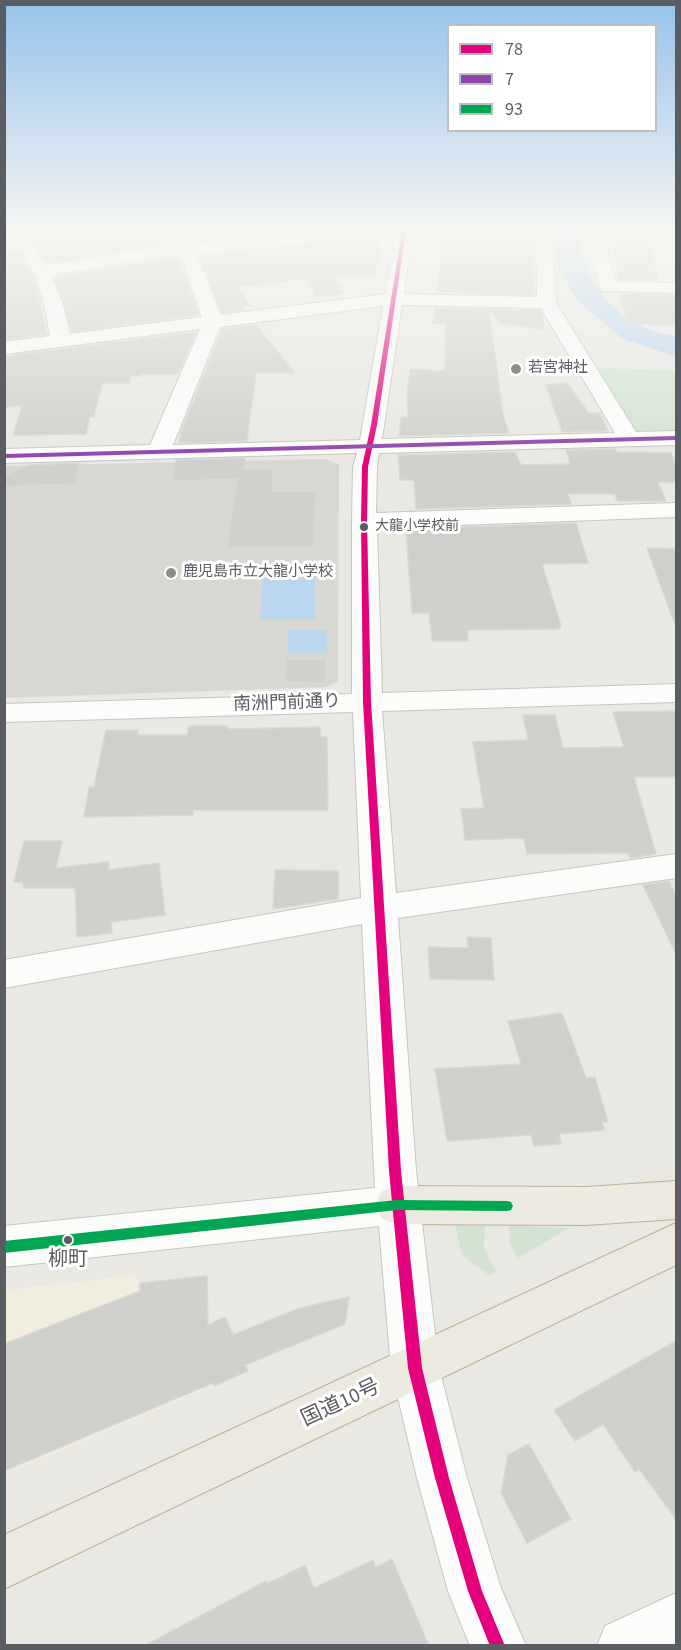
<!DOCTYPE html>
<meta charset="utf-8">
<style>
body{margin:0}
#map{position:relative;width:681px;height:1650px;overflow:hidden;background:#e9e8e3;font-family:"Source Sans 3",sans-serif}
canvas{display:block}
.frame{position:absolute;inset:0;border:6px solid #5a5d61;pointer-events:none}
.legend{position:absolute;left:447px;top:24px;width:210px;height:108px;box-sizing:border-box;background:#fff;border:2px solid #bdbec0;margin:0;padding:8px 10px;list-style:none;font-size:18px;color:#5a5d61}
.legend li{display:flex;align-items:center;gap:12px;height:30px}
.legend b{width:30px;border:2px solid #bdbec0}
</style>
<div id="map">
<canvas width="681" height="1650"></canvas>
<div class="frame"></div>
<ul class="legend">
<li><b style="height:8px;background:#e5007d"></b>78</li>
<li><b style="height:8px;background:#8e44ad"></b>7</li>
<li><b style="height:8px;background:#00a651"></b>93</li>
</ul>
</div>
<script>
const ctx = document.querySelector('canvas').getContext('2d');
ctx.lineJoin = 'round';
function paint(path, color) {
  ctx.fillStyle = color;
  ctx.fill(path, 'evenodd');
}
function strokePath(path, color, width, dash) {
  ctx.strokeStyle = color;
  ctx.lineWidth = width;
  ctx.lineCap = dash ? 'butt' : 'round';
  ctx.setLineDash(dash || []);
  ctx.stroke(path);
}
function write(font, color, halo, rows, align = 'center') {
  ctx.font = font + ' "Source Sans 3","Noto Sans JP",sans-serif';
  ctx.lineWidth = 6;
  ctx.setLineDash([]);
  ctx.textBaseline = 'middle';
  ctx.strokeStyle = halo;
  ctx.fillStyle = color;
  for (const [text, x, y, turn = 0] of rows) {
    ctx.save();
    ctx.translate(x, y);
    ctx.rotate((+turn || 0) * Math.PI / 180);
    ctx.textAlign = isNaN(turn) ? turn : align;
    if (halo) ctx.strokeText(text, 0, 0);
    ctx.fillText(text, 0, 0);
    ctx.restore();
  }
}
paint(new Path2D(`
 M137,1275L139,1337L184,1320L210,1387L5,1474L4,1290Z`), '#f2eedd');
paint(new Path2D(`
 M325,459L339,464L338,681L327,687L5,698L4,466Z`), '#d9d7d2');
paint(new Path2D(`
 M594,368L676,370V430L634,431Z
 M455,1223L485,1224L484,1247L496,1272L490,1276L462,1255Z
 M509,1225L569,1228L518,1258L510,1244Z`), '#d2e4d1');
paint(new Path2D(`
 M556,231H579C579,272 608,311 645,328C654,332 666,334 676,336V357L623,339L578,301L557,267Z
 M263,569H315V620H260Z
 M288,630H327V653H287Z`), '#bbd7f0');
const building = new Path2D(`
 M65,231H173L174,242L47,263L28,236Z
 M193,231H295L196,243Z
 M448,232L532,235L535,295L437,292L443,241H446Z
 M610,232L645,233L659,280H619Z
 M349,239H381L375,275H333L344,294L315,296L307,279L237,287L251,306L242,307L245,310L222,313L200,257Z
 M19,253L35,281L47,334L4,340V272L8,271L4,264V254Z
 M178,257L199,315L72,332L55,277Z
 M619,294L676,295V325L628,324Z
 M435,308L540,310L543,317L544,329L499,323L489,309L503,415L509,433L399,436L401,417H408L407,396L410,369L445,371L446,324L433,323Z
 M256,325L295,373H256L247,441L179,443L181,431L222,329Z
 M196,332L178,374H142V376H131L129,383H102L94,417H90L86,434L13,435L22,406L4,407V356Z
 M567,383L589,413H600L608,431L562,432L546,385Z
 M615,449L617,452L671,453L676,466V482H658L666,501H617L615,494H568L571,504L416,509L414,480H400L398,455L515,452L521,465L570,464L566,450Z
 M245,458L244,469H273V491H316L313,547H227L237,479L172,481L176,460Z
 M80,463L75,484L4,486V475L30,465Z
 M576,523L588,563L542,564L561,626H559L560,629L467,630L468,641H432L429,613H412L406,529Z
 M647,548L676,549V621L674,622Z
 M286,659H326L325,683L285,682Z
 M676,711V777H634L656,854L630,858L628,853L527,854L524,838L465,840L461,809L484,808L473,742L528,740L523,715H555L563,748L624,747L613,712Z
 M189,726H228V729L320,727L321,737H327L328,810H193V815L84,817L89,787H94L106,730H138L137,735H187Z
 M24,841H62L56,868L108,862L109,870L159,863L165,915L111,922L112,933L77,937L75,888H24L23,882H14Z
 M275,870L338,871V899L273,909Z
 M669,881L676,895V954L643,885Z
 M467,937L491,938L494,980L430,979L428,947L468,948Z
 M562,1013L586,1078L595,1077L608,1122H602L604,1130L559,1134L561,1144L534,1146L531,1135L447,1141L435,1069L521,1064L508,1021Z
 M207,1276L208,1325L225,1317L233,1335L300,1308L349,1297L345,1324L245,1365L248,1371L214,1386L213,1383L4,1471V1344L140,1291V1283Z
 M676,1341V1519L639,1469L635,1472L603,1424L575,1441L554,1410Z
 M529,1444L571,1519L527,1543L501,1493L508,1455Z
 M392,1559L429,1646H144L266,1581L267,1584L305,1565L314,1588L373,1560L376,1567Z`);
paint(building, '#cfcfcc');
strokePath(building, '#d8d7d3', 1.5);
const minor = new Path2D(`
 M4,231L22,232L46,265L177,244L175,231H191L194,245L314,231H412L404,294L537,297L536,231H552L556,303L636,432L676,431V445L379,453L377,467L376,513L676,503V517L377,528L382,693L676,684V702L382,711L396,893L676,854V878L398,918L416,1171L439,1368L467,1478L501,1588L526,1646H470L448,1591L417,1478L391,1368L379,1226L4,1267V1226L375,1188L362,924L4,988V960L361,898L353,712L4,722V704L352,694V521L353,467L357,453L4,463V449L150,445L200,329L4,354V342L50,336C45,302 35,256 4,235ZM349,237H395L385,294L221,315L197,255ZM180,254L202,317L70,334L63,305L52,275ZM402,305L541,308L615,433L382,439ZM383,306L360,440L173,445L220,327Z
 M587,231H603L606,248L616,282L676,283V293L602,291L588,248Z
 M676,1593V1646H597L605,1626Z`);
const highway = new Path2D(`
 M676,1181V1219L586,1225L397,1224L382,1219L375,1205L382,1191L397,1186L586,1187Z
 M676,1223V1265L4,1589V1535Z`);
strokePath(minor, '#c5c5c4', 2);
strokePath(highway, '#bcb295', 2);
paint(minor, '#fcfcfb');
paint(highway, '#eceae0');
paint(new Path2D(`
 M402,231H406L377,425L368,467L367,521L371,702L401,1171L422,1368L449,1478L482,1591L505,1646H490L468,1591L435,1478L408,1368L389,1171L363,702L361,521L362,467L371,425Z`), '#e5007d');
paint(new Path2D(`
 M676,436V440L4,458V454Z`), '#8e44ad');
paint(new Path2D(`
 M397,1200L507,1201L511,1202L513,1206L511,1210L507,1211L397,1210L4,1253V1241Z`), '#00a651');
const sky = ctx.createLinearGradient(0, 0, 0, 462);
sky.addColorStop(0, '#96c2eb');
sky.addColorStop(0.5, '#f5f5f2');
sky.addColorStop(1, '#f5f5f200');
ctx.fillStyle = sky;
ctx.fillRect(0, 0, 681, 462);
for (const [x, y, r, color] of [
 [516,369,6,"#8c8e8e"],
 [364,527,5,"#5a5d61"],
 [171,573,6,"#8c8e8e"],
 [68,1240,5,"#5a5d61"]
]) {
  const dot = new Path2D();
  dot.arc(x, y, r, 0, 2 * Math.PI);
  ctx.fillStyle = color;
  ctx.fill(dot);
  strokePath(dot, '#fff', 2);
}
write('14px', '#5a5d61', '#fff', [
 ["大龍小学校前",375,527]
], 'left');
write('15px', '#5a5d61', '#fff', [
 ["若宮神社",528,369],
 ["鹿児島市立大龍小学校",183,573]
], 'left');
write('18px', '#5a5d61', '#fff', [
 ["南洲門前通り",287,704,-2]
]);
write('20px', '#5a5d61', '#fff', [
 ["柳町",68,1261]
]);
write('21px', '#5a5d61', '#fff', [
 ["国道10号",341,1404,-25]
]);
</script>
